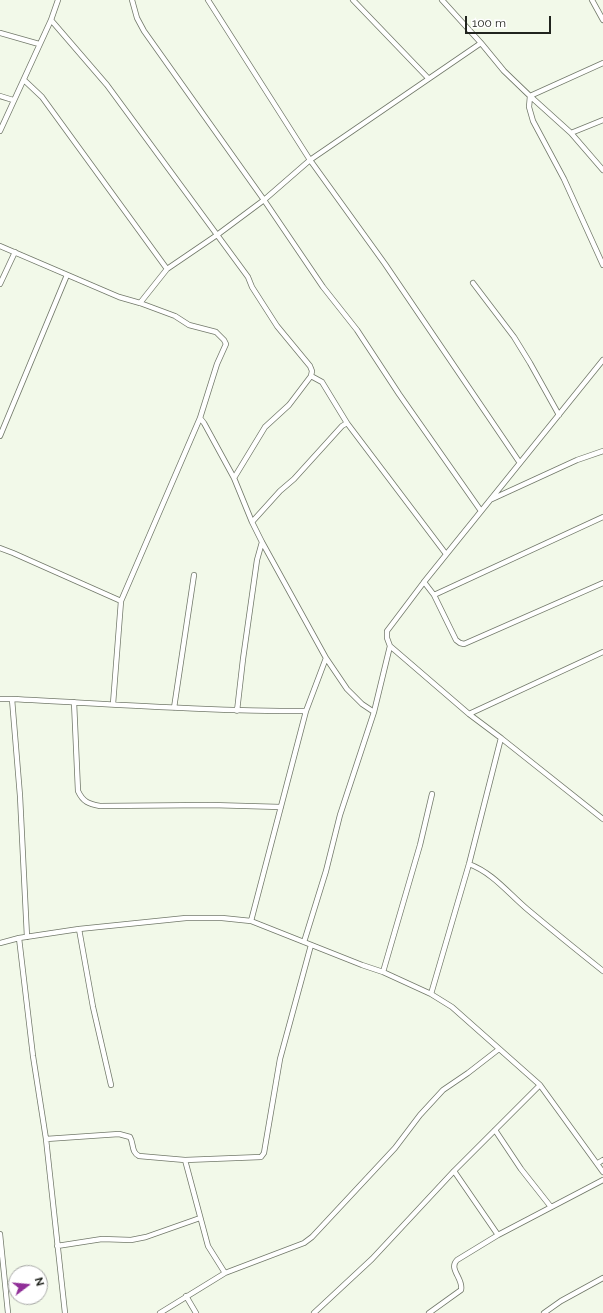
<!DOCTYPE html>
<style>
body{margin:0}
#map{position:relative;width:603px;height:1313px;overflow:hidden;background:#f2f9e9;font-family:Raleway,sans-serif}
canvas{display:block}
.north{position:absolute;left:8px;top:1265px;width:40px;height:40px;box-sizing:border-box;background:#fff;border:1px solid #a6a7a5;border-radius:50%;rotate:74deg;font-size:11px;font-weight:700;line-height:16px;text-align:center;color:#21241e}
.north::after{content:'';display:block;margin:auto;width:14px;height:18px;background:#902f98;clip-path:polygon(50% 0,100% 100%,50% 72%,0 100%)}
.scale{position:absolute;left:465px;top:16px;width:86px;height:18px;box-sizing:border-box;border:2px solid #21241e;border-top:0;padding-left:5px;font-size:12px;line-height:14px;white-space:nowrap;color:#21241e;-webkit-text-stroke:3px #fff;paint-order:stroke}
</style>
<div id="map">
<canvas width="603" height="1313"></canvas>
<div class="north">N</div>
<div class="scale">100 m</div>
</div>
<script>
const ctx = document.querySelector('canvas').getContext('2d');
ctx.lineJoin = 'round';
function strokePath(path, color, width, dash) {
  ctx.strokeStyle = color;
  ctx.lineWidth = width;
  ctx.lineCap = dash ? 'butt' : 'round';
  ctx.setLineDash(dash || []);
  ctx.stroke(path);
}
const street = new Path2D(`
 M132,0L137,18L144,31L264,200L323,287L357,330L399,394L481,511
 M208,0L310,160L385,264L520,463
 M353,0L428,78
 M442,0L481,43L504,71L530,96L571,133L603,170
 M592,0L603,20
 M51,20L107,85L248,277L252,287L277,326L310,366L312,371L311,376L289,405L265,427L234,478
 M0,33L39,44
 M603,63L530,96L529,107L533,121L564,179L603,265
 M24,80L42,97L167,269
 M0,96L13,100
 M0,131L51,20L58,0
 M571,133L603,120
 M0,246L119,297L140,303L175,316L189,325L216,332L224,340L226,344L217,364L200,418L121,601L113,704
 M473,283L514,337L530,363L559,415
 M0,284L15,252
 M140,303L167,269L217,235L264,200L310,160L481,43
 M603,360L424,582L387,631V638L390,646L469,714L501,738L603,819
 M311,376L322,382L347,423L446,554
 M200,418L204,423L234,478L252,522L262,542L326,658L347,689L362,704L374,712
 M0,436L67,275
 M492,499L577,460L603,451
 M252,522L280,491L294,479L342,426L347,423
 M0,548L13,553L121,601
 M424,582L434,595L456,640L460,643L464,644L603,583
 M434,595L603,517
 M0,699H12L20,796L27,937
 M12,699C111,704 208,711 306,711
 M74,702L78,791C83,802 89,804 100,806L211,805L281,807
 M174,708L194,575
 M237,711L243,659L257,560L262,542
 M469,714L603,652
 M469,864C493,873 508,893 527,909C552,930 578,951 603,971
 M251,921L306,711L326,658
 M79,929L93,1007L111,1085
 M19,938L33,1056L46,1139L65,1313
 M304,942L326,871L340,815L374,712L390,646
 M0,943L19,938L79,929L186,918H222L251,921L362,965L383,972L431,994L452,1007L540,1085L603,1172
 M383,972L420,845L432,794
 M431,994L469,864L501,738
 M495,1130L521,1169L551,1207
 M46,1139L119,1134L130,1137C134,1144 131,1152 139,1156L185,1160L261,1157L264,1153L265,1147L280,1059L311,945
 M185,1160L208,1246L225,1273
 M598,1163L603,1160
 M454,1171L498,1235
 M0,1234L8,1313
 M57,1246L102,1239L131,1240L146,1237L200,1218
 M186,1296L196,1313
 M160,1313L225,1273L304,1243L312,1237L395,1148L420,1115L443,1090L468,1073L499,1049
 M314,1313L372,1259L454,1171L540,1085
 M429,1313L461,1290C464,1279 448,1269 457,1260L498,1235L603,1180
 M544,1313L561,1301L603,1278`);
strokePath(street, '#72796a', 6);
strokePath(street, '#fff', 4.5);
</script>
